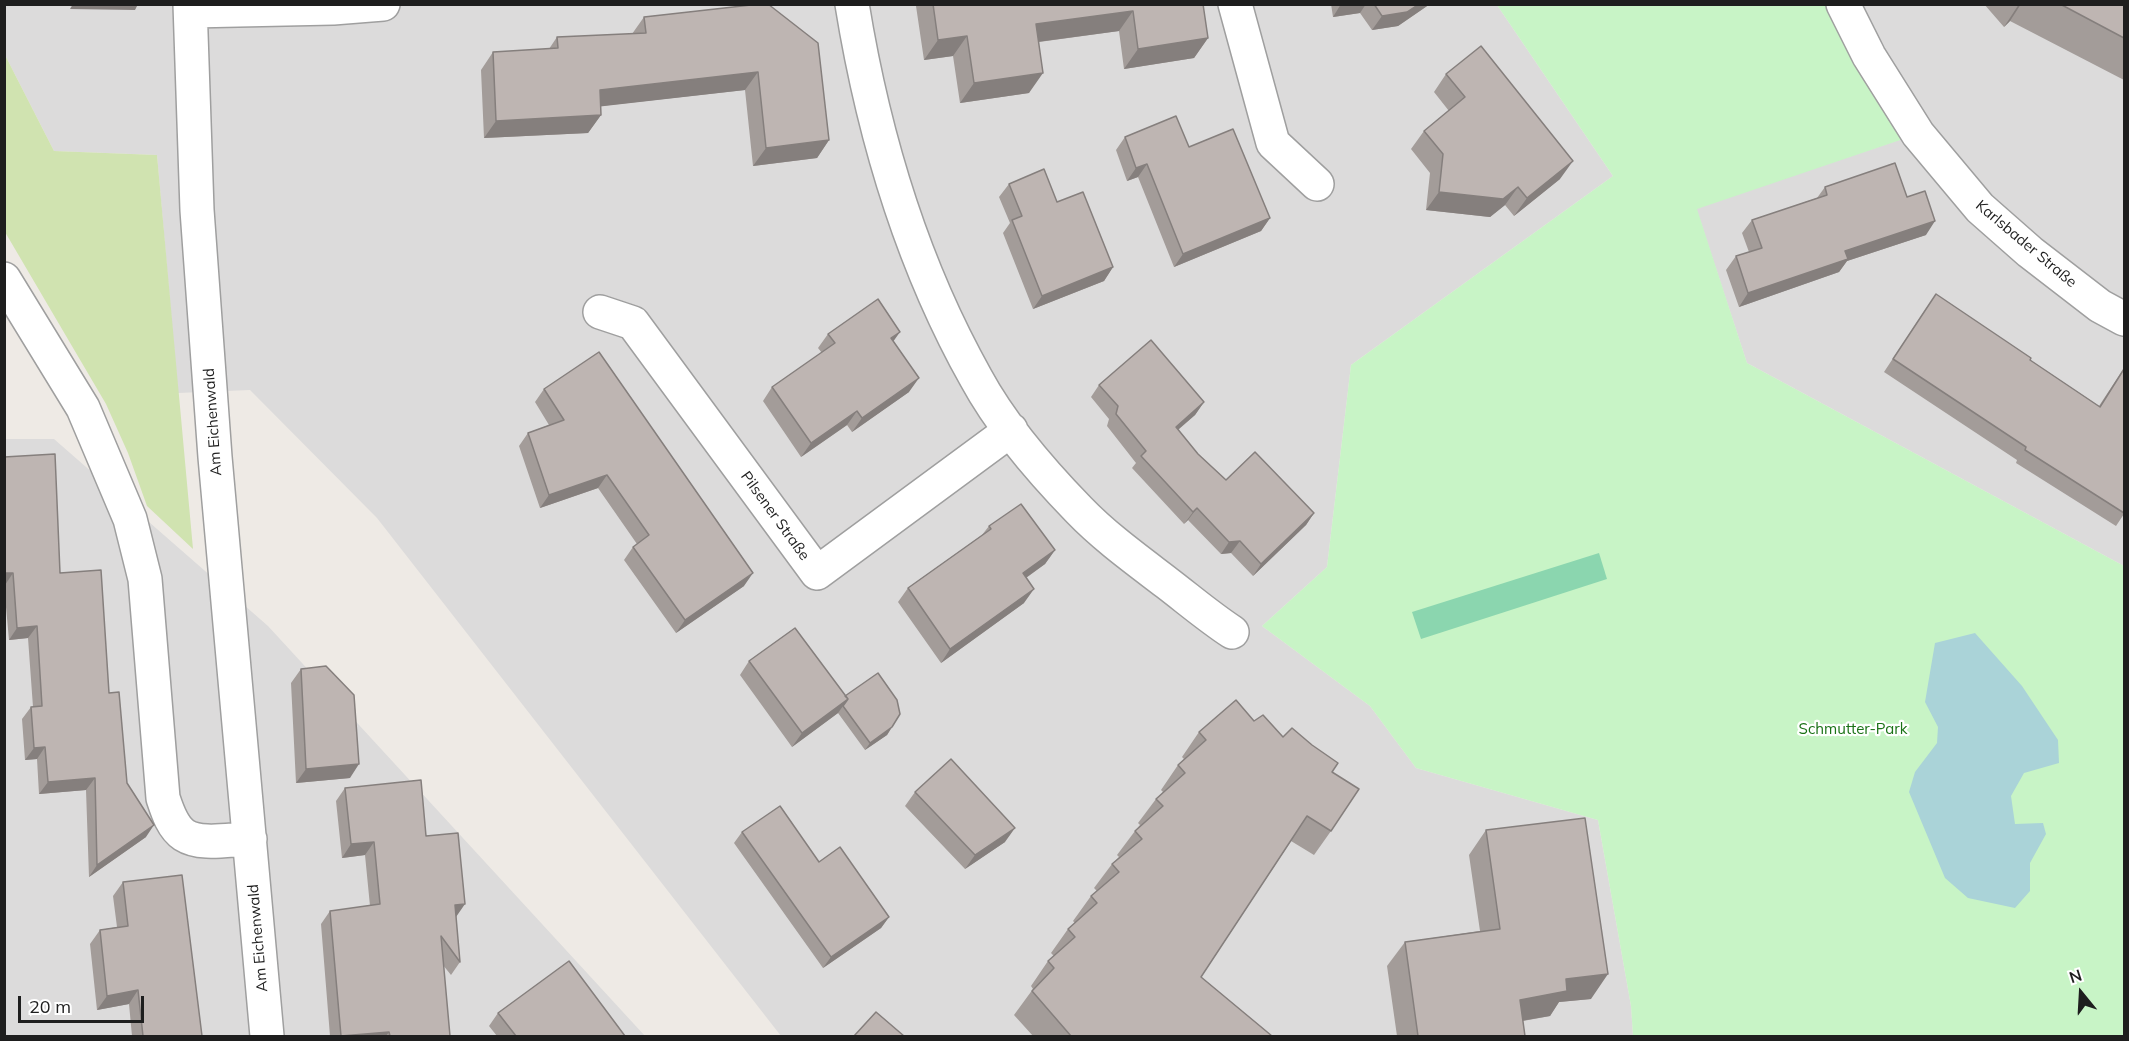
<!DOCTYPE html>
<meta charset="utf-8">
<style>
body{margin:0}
#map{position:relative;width:2129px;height:1041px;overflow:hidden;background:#eeeae5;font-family:Mulish,sans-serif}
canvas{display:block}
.frame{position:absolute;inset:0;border:6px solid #1e1e1e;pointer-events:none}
.north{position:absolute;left:2051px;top:963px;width:60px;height:60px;-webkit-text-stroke:4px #fff;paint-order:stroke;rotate:342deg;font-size:16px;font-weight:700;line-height:24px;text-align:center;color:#1e1e1e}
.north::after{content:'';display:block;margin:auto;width:21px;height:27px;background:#1e1e1e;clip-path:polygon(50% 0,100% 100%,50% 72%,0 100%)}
.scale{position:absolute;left:18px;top:996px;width:126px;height:27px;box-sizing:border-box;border:3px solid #1e1e1e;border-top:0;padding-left:8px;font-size:18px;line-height:21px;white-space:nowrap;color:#1e1e1e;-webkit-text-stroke:4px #fff;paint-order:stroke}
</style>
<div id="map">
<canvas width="2129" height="1041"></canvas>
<div class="frame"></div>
<div class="north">N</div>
<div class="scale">20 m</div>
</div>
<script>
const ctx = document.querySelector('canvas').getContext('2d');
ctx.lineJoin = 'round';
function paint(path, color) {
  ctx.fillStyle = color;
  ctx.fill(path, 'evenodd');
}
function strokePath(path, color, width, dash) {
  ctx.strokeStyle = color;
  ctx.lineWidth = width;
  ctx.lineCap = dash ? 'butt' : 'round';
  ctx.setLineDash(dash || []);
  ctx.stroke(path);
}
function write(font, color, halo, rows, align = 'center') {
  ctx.font = font + ' Mulish,sans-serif';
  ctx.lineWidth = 4.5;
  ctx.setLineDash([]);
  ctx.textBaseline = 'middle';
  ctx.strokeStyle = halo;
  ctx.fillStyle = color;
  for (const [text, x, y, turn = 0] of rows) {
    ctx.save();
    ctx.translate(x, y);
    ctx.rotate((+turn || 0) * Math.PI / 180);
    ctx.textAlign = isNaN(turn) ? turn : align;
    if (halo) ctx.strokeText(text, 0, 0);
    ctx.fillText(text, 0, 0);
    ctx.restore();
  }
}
paint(new Path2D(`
 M5,4L1497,5L1613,176L1351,365L1327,567L1262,626L1370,706L1416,768L1598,820L1631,1006L1633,1036H781L377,518L250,390L178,393L157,155L54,151L5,55Z
 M1843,5H2124V566L1747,363L1696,208L1917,134Z
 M4,439H54L268,626L645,1036H5Z`), '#dcdbdb');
paint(new Path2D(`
 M5,55L54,151L157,155L193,549L147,506L128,453L106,404L5,232Z`), '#d0e3b0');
paint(new Path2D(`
 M1497,5H1843L1918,134L1697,209L1747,363L2124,566V1036H1633L1631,1006L1598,820L1416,768L1370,706L1262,626L1327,567L1351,365L1613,176Z`), '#c8f4c6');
paint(new Path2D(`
 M1599,553L1607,579L1421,639L1412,612Z`), '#8bd6af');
paint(new Path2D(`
 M1975,633L2022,686L2058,740L2059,763L2024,773L2011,796L2015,824L2043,823L2046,834L2030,863V891L2015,908L1968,898L1945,878L1909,792L1915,772L1937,743L1938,727L1925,702L1935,643Z`), '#aad3d8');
const street = new Path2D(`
 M190,4L197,210L215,457L267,1036
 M852,4C873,133 912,264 976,378C1002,426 1041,471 1079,510C1105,537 1137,560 1167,583C1188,599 1209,617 1232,632
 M1235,4L1273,143L1317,184
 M1843,4L1869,56L1918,134L1980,208L2030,252L2100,306L2124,319
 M191,11L333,8L383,4
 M4,279L83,408L130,519L145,579L163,798C167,810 172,827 184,835C201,846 231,839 250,839
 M600,312L633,323L817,573L1011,430`);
strokePath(street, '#9f9f9f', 36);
strokePath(street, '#fff', 33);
paint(new Path2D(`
 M760,4L829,140L817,158L753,166L745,90L601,106V115L588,133L484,138L481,70L493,52L549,49L557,37L632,34L644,17Z
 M917,4H1203L1208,38L1194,58L1124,69L1119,31L1039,42L1029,93L960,103L953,56L924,60L916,6Z
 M1331,4H1430L1398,26L1372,30L1360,13L1333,17Z
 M1984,4H2124V80L2010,21L2004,27Z
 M1446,74L1560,179L1514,216L1505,205L1490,217L1426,210L1430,173L1411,149L1424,131L1449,111L1434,92Z
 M1125,137L1189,147L1270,218L1261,231L1174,267L1138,177L1127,181L1116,150Z
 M1009,184L1057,202L1113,267L1104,281L1033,309L1003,233L1010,223L999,197Z
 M1825,187L1907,197L1926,235L1847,261L1839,272L1739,307L1726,270L1736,256L1749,252L1742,233L1752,220L1817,198Z
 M1927,307L2030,360L2099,406L2124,368V514L2116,526L2016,463L2017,460L1884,372Z
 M828,334L893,342L909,392L852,432L847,425L801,457L763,401L772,387L822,353L818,348Z
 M1099,385L1204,402L1195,415L1178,430L1198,454L1226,480L1314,513L1306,525L1253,576L1231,553L1221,554L1188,520L1184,524L1132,468L1136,463L1107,426L1109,419L1091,397Z
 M544,389L744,586L676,633L624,560L633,547L637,544L598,488L540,508L519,446L528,433L549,425L535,402Z
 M4,457L60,573L109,693L127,783L146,837L89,877L86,790L39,794L37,759L25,760L22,719L31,707H33L28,638L9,640L4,585Z
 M989,526L1055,550L1045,564L1026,578L1024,603L941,663L898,602L908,588L982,535Z
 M749,661L845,696L892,727L887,735L865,750L838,713L792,747L740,675Z
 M301,669L350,778L296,783L291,683Z
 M1254,721L1283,737L1332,772L1331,831L1314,855L1291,841L1201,977L1272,1036H1033L1014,1015L1033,989L1031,986L1048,961L1054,956L1051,953L1068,929L1075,923L1073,921L1091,896L1097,891L1094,888L1112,864L1119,857L1117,855L1135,831L1140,825L1138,823L1156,799L1163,792L1161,790L1178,765L1184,759L1182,757L1199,732Z
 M345,788L426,836L456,916L460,962L451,975L443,965L450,1036H330L321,924L330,911L370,906L365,855L342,858L336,801Z
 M915,792L1005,842L965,869L905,806Z
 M1486,830L1591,999L1559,1002L1550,1016L1523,1021L1525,1036H1397L1387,966L1405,942L1480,931L1469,855Z
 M742,832L819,862L889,917L881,928L823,968L734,843Z
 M123,882L202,1036H132L129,1004L97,1010L90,944L100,930L117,927L113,896Z
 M498,1013L625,1036H497L489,1026Z`), '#a39c99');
paint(new Path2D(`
 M73,4H138L135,10L70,9Z
 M1341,4H1366L1360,13L1333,17Z
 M1419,4H1430L1398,26L1372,30L1382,16Z
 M2019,4H2021L2010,21L2004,27Z
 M1133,11L1119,31L1022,44L1036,24Z
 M967,36L953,56L924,60L938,40Z
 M1208,38L1194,58L1124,69L1138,49Z
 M758,72L745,90L587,108L600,90Z
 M1043,73L1029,93L960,103L974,83Z
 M601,115L588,133L484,138L496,121Z
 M829,140L817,158L753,166L766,148Z
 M1573,161L1560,179L1514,216L1527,198Z
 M1147,164L1138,177L1127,181L1136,168Z
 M1518,187L1505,205L1490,217L1426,210L1439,192Z
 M1270,218L1261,231L1174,267L1183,254Z
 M1935,221L1926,235L1847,261L1839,272L1739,307L1748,293L1845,251Z
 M1113,267L1104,281L1033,309L1042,296Z
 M900,332L890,346L891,338Z
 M919,378L909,392L852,432L862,418Z
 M1204,402L1195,415L1167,439L1176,427Z
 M857,411L847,425L801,457L811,443Z
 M607,475L598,488L540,508L549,495Z
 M1197,508L1188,520L1184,524L1193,512Z
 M1314,513L1306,525L1253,576L1261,564Z
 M1240,541L1231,553L1221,554L1229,542Z
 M1055,550L1045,564L1013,587L1023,573Z
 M4,573H13L5,585Z
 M753,573L744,586L676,633L685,620Z
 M1034,589L1024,603L941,663L950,649Z
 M37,626L28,638L9,640L17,628Z
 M848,699L838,713L792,747L802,733Z
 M892,727L887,735L865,750L870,743Z
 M45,747L37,759L25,760L34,748Z
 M359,764L350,778L296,783L306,769Z
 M95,778L86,790L39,794L48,782Z
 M154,825L146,837L89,877L97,865Z
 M1015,828L1005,842L965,869L975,855Z
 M374,842L365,855L342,858L351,844Z
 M465,904L456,917L455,905Z
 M889,917L881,928L823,968L831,957Z
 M1608,974L1591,999L1559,1002L1550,1016L1503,1024L1520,1000L1566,979Z
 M138,990L129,1004L97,1010L107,996Z
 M389,1032L386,1036H341Z`), '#857f7d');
const building = new Path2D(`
 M760,4H768L818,43L829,140L766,148L758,72L600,90L601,115L496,121L493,52L558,48L557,37L646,33L644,17Z
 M933,4H1203L1208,38L1138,49L1133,11L1036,24L1043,73L974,83L967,36L938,40Z
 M1374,4H1419L1407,12L1382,16Z
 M2060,4H2124V38Z
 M1481,46L1573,161L1527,198L1518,187L1503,199L1439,192L1443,154L1424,131L1465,97L1446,74Z
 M1176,116L1189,147L1233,129L1270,218L1183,254L1147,164L1136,168L1125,137Z
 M1895,163L1907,197L1925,191L1935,221L1845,251L1848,259L1748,293L1736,256L1762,248L1752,220L1827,195L1825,187Z
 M1044,169L1057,202L1083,192L1113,267L1042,296L1012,220L1022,216L1009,184Z
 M1936,294L2031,358L2030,360L2100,407L2124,369V513L2025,450L2026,447L1893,359Z
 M878,299L900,332L891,338L919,378L862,418L857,411L811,443L772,387L835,343L828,334Z
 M1151,340L1204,402L1176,427L1198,454L1226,480L1255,452L1314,513L1261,564L1240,541L1229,542L1197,508L1193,512L1141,456L1146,451L1116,414L1118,406L1099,385Z
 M599,352L753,573L685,620L633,547L649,535L607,475L549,495L528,433L564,420L544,389Z
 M55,454L60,573L101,570L109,693L119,692L127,783L154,825L97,865L95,778L48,782L45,747L34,748L31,707L42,706L37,626L17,628L13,573H4V457Z
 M1021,504L1055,550L1023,573L1034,589L950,649L908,588L991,529L989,526Z
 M795,628L848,699L802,733L749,661Z
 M326,666L354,695L359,764L306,769L301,669Z
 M878,673L897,700L900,714L892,727L870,743L843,706L848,699L845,696Z
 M1236,700L1254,721L1263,715L1283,737L1292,728L1312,745L1338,763L1332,772L1359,789L1331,831L1307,816L1201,977L1272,1036H1071L1032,991L1054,968L1048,961L1075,937L1068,929L1097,903L1091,896L1119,872L1112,864L1142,839L1135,831L1163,806L1156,799L1185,773L1178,765L1206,740L1199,732Z
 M951,759L1015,828L975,855L915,792Z
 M421,780L426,836L458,833L465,904L455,905L460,962L441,936L450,1036H390L389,1032L341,1036L330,911L380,904L374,842L351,844L345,788Z
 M780,806L819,862L840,847L889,917L831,957L742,832Z
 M1585,818L1608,974L1566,979L1567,991L1520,1000L1525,1036H1418L1405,942L1500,929L1486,830Z
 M182,875L202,1036H143L138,990L107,996L100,930L128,926L123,882Z
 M569,961L625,1036H516L498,1013Z
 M876,1012L904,1036H854Z`);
paint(building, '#beb5b2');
strokePath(building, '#857f7d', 1.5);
write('15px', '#1e1e1e', '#fff', [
 ["Karlsbader Straße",2026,244,40],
 ["Am Eichenwald",213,422,-94],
 ["Pilsener Straße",775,516,54],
 ["Am Eichenwald",258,938,-95]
]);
write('15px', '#1a7216', '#fff', [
 ["Schmutter-Park",1853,729]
]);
</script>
